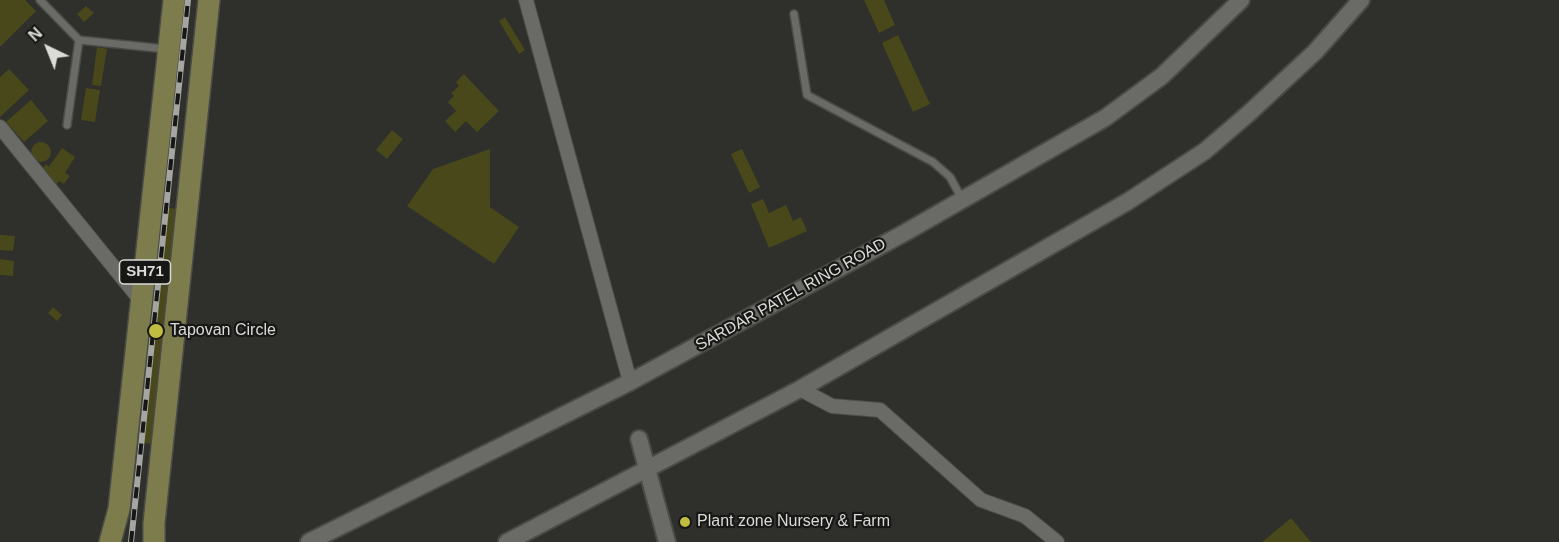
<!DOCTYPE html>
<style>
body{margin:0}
#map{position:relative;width:1559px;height:542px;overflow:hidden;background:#2f2f2b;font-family:Helvetica,sans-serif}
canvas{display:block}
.north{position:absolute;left:18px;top:18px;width:60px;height:60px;-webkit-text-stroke:4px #171715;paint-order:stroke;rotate:317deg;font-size:16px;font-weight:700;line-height:24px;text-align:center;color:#dbdbd8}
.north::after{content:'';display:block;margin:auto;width:21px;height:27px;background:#dbdbd8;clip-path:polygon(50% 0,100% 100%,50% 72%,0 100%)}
</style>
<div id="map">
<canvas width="1559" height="542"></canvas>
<div class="north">N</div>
</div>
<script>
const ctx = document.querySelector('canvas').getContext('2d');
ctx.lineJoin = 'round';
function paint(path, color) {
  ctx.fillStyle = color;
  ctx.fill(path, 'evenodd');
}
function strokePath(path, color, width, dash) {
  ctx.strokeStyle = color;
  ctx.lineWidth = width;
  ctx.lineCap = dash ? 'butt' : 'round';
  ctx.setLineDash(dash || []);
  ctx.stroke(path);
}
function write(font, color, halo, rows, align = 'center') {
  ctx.font = font + ' Helvetica,sans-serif';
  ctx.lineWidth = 4.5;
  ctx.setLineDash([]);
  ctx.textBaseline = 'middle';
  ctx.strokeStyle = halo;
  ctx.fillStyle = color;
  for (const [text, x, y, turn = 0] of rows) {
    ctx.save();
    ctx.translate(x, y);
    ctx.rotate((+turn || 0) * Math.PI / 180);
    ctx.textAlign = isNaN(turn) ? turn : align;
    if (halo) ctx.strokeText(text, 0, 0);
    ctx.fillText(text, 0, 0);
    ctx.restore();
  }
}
paint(new Path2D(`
 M0,0H25L36,11L0,47Z
 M864,0H884L895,25L879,33Z
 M86,6L94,13L84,22L77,14Z
 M505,17L525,50L519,54L499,21Z
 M898,35L930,104L913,112L882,43Z
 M97,47L107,49L101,86L92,85Z
 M9,69L29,90L0,117V77Z
 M464,74L499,111L477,132L466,121L455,132L445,121L456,111L448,102L454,96L451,93L459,86L456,82Z
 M86,88L100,90L95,122L81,120Z
 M31,100L48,121L24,142L6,122Z
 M392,130L403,139L387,159L376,150Z
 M31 152a10 10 0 1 1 20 0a10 10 0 1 1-20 0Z
 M62,148L75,157L65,173L70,176L64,184L59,181L55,186L42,169L46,164L49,167Z
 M490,149V207L519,227L494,264L407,206L433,169Z
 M742,149L760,187L749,193L731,154Z
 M763,199L769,213L786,205L793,221L801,217L807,231L769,248L751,204Z
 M153,206L188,210L161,445L126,441Z
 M0,235L15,236L13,251L0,250Z
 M0,259L14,261L13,276L0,275Z
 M53,307L62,315L57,321L48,313Z
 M1291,518L1311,542H1262Z`), '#48481b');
const service = new Path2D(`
 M40,0L79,40L166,49
 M794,14L807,95L933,162L950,177L962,199
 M67,125L79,40`);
const minor = new Path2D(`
 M526,0L630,382
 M0,127L142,302
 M800,389L832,406L880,410L981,500L1025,516L1057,542`);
const tertiary = new Path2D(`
 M639,439L667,542
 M309,542L630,382L906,232L1105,118L1162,76L1241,0
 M507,542L800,389L1127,202L1205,151L1248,114L1315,52L1361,0`);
const primary = new Path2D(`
 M110,542L119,509L174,0
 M154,542V523L209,0`);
strokePath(service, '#4a4a47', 10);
strokePath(minor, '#4a4a47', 16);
strokePath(tertiary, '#4a4a47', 20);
strokePath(primary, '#4a4a47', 24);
strokePath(service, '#6a6a66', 7);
strokePath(minor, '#6a6a66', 14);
strokePath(tertiary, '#6a6a66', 16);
strokePath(primary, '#7d7c4c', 21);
const rail = new Path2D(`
 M131,542L188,0`);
strokePath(rail, '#a5a5a2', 6);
strokePath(rail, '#171715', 4, [11]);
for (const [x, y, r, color] of [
 [156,331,8,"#c0be40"],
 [685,522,6,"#c0be40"]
]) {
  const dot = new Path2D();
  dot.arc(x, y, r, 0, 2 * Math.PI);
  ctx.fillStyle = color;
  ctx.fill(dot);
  strokePath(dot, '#171715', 2);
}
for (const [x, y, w] of [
 [145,272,51]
]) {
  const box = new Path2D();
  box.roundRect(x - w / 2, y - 12, w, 24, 4.5);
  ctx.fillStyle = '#171715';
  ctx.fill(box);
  strokePath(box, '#dbdbd8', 1.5);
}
write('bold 15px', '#dbdbd8', null, [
 ["SH71",145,272]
]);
write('16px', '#dbdbd8', '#171715', [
 ["SARDAR PATEL RING ROAD",791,295,-29]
]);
write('16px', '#dbdbd8', '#171715', [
 ["Tapovan Circle",170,331],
 ["Plant zone Nursery & Farm",697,522]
], 'left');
</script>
